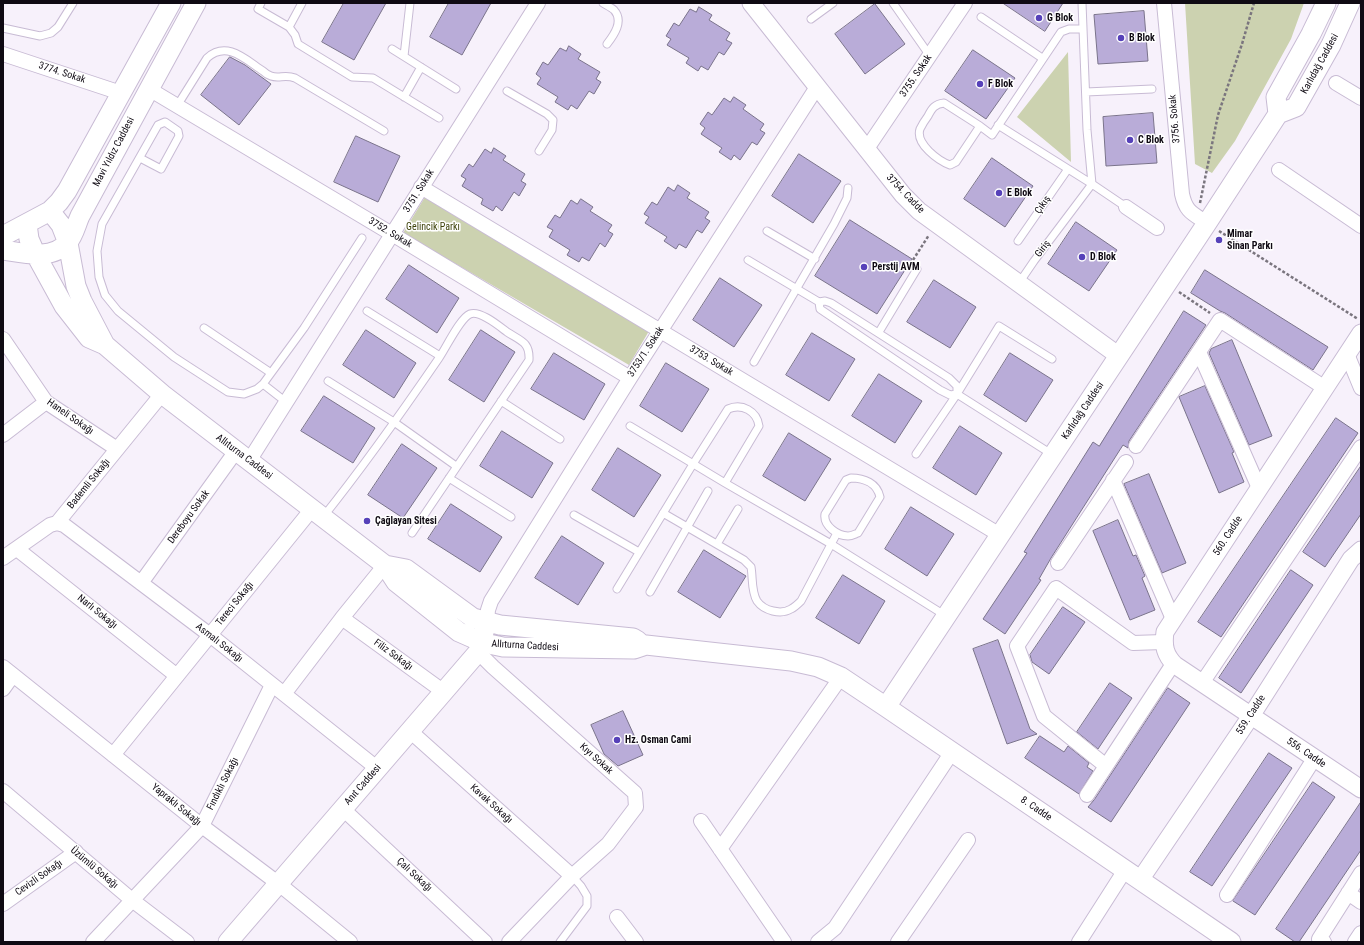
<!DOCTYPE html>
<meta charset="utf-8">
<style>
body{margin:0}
#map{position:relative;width:1364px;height:945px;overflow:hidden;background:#f7f1fb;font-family:"Roboto Condensed",sans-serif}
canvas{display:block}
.frame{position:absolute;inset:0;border:4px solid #0f0a13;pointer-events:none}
</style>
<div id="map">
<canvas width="1364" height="945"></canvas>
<div class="frame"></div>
</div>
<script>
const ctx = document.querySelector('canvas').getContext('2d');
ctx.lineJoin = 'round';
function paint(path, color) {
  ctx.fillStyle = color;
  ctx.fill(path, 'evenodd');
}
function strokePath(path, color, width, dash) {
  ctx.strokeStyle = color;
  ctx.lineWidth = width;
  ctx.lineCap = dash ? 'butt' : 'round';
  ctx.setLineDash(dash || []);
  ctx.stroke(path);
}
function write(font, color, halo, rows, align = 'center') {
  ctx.font = font + ' "Roboto Condensed",sans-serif';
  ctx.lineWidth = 3;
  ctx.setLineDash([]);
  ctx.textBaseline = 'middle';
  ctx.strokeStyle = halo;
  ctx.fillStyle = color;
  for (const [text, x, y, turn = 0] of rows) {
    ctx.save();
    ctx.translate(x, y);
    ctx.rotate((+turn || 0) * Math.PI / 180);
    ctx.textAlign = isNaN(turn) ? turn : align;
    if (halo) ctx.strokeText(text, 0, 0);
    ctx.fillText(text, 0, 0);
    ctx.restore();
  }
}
paint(new Path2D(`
 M1185,3H1304L1291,39L1235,141L1212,173L1195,164Z
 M1068,52L1071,162L1017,117Z
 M425,197L649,331L629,365L403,233Z`), '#ccd2b0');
const building = new Path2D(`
 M344,3H386L354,60L322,42Z
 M449,3H491L462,55L430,37Z
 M1003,3H1063L1045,31Z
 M875,4L905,44L865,74L835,34Z
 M699,7L712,15L709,20L730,33L726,40L732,43L724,55L719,52L708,70L701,66L698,71L686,63L689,58L667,45L671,39L666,36L674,23L679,26L690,9L696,12Z
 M1144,11L1148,61L1098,64L1094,15Z
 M569,46L581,54L578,59L600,72L596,79L601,82L594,94L589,91L577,109L571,105L568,110L555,102L558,97L537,84L541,78L536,74L543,62L548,65L560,48L566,51Z
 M973,50L1015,78L986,119L945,91Z
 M230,57L245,65L271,84L239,125L201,95Z
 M734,97L746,105L743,109L764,124L760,130L765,133L757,145L752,142L740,160L734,155L731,160L719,152L722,148L701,134L705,128L700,124L708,112L712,115L724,98L730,102Z
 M1153,113L1157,163L1106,166L1103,117Z
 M356,136L400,156L378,202L334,182Z
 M494,148L506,156L503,160L525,174L521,181L526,184L519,196L514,192L502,211L496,206L493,211L481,204L483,199L462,186L466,179L461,176L469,164L473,167L485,149L491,153Z
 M799,154L841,181L813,223L772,196Z
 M992,158L1033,186L1005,227L964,199Z
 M678,185L690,193L687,198L709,212L705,218L710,221L702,233L697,230L686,248L679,244L676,249L664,241L667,237L645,223L649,217L644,214L652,202L657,205L668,187L674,191Z
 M581,199L593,207L590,211L612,225L608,231L613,234L605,247L600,243L589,261L582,257L579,262L567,255L570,250L549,237L553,230L547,227L555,215L560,218L571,200L577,204Z
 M850,220L912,259L877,314L815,276Z
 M1076,222L1117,250L1089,291L1048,264Z
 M409,265L459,298L437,333L386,299Z
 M1205,270L1328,347L1313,370L1225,313L1220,311L1191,293Z
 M720,278L762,305L734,347L693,320Z
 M934,280L976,307L950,348L907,322Z
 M1184,311L1206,325L1129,441L1128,448L1123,445L1051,558L1039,579L1041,580L1005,634L983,619L1027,553L1024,552L1093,442L1099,446Z
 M366,330L416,363L394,398L343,365Z
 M481,330L515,352L484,402L449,380Z
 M812,333L855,359L829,401L786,375Z
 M1232,340L1272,436L1249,445L1209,353L1211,349Z
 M554,353L605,384L584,420L531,389Z
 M1010,353L1053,380L1026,422L984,395Z
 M666,363L709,389L682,432L640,406Z
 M879,374L922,401L895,443L852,416Z
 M1205,386L1234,452L1232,453L1244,482L1219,493L1179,397Z
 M324,396L375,428L353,463L301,431Z
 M1336,418L1358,433L1221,637L1198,622Z
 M960,426L1002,453L976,495L933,468Z
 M502,431L553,463L532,498L480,466Z
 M789,433L831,459L805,501L763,476Z
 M402,444L437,468L403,518L368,495Z
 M618,448L661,475L634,517L592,490Z
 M1361,466V514L1325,567L1303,552Z
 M1149,474L1186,563L1162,573L1124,484Z
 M451,504L502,537L480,572L428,539Z
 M911,507L954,534L927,576L885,549Z
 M1118,520L1133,556L1136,555L1145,576L1142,578L1155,610L1130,620L1093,531Z
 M562,536L604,563L578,605L535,578Z
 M704,550L746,576L720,618L678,592Z
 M1291,570L1313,585L1241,693L1219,678Z
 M843,575L885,601L859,644L816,618Z
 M1063,607L1085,622L1049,674L1032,662L1030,655Z
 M998,640L1030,729L1037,734L1007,744L973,649Z
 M1110,683L1132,698L1098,749L1077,732Z
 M1168,688L1190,703L1111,822L1088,807L1094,800Z
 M623,711L643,755L618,766L604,754L591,725Z
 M1040,736L1064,752L1068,746L1089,763L1087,767L1093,771L1079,794L1025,758Z
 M1269,753L1292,768L1212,886L1190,872Z
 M1313,782L1335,797L1255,915L1233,901Z
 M1361,802V850L1299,942H1295L1276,929Z`);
paint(building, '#b9acd8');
strokePath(building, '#7a738b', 1);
const service = new Path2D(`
 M261,3L258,9L289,27L295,35L298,44L352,77L373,78L439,118
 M603,3C606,5 612,8 614,10C624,21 614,35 607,44
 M893,3L930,56
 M1082,3L1087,130L1092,184L1126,207
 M981,17L1042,58
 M811,19L833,3
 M289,27L302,3
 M3,28L40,36L51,33L58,27L73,3
 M392,49L456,89
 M404,56L410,3
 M507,91L547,114L553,120L552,130L539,151
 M1086,92L1152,89
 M404,97L421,67
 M177,106L207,58C227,40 246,60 263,71C265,73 268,75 271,76C279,79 285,74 295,78L384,131
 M998,125L1092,184L1034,261L1019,283
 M980,126L944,103C935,104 932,108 928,116C925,120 922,125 920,129C915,144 939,161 950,165L956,162L980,126L992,135L1061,32L1069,29H1082
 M140,158L161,169L179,136L178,131L165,122L158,125L102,224L97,251L99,277L105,295L118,311L174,357L228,392L244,394L257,389L263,384L304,328L362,238
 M767,231L815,259
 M1018,241L1068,169
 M748,260L819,302L825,301L831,303L949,378L957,386V394
 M819,302L820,309L940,390L950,395L957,394L1053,455
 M367,311L440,356
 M204,328L271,373
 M879,332L917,269
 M754,362L834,224L847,198L848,188
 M328,381L394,422L456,466
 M263,384L286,402
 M501,401L560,439
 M630,426L725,483L831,544L946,616
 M916,454L957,394L999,326L1052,359
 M449,478L511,517
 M851,478C864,478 877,483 880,497L858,533C855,534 852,536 848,536C838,536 823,526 825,514L846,480Z
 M663,513L744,560L751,567C753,578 751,591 757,601C764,611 781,615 791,609C795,607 798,604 801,601L837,533
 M574,515L639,552
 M323,517C364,466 402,412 439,358C446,348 460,318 470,314C480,310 499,326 507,332C521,341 530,342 529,360L412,533
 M717,544L738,509
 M617,589L693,464L728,409C742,403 757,411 759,426L725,483
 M650,592L708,491
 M560,942L587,906V896L581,886L572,876`);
const minor = new Path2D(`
 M1164,3L1182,194C1186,212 1192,213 1207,223
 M3,54L121,93
 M1336,83L1361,98
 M149,89L392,234L630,378
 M866,150L965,3
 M1279,170L1361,226
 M421,187L1000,535
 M1126,207L1157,228
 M3,339L46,402L117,449
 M1199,352L1259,488
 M1347,354L1361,388
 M3,435L46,402
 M1136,446L1220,320L1325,388
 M249,461L538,3
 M1113,480L1173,619
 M57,523L64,525L210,635L378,769
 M17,549L177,676
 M3,558L50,525L57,523L162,394
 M1058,563L1126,462
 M141,583L236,451
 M342,618L444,692
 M487,622L488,610L491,601L630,378L817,87
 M478,652L493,667L635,793L636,807L608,844L572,876L509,942
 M3,667L202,826L279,884L350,942
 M1202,683L1361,447
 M3,689L13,675
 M284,694L342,618L385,565
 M410,731L572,876
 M113,755L312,509
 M1106,766L1044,716L1017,646L1056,588L1133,643L1163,642
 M3,791L132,900L187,942
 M1087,795L1173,664
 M343,809L485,942
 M701,821L784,942
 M720,849L841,677
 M1348,893L1361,902
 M1227,895L1314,759
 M3,904L76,852
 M617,917L636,942
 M93,942L202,826L272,685
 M818,942L835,928L952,752
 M898,942L968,840
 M1079,942L1125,870
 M1324,942L1319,939L1361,873
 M1355,942L1361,933`);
const tertiary = new Path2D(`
 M751,3L903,195L919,211L1119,356
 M1361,333L1165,632C1163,646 1165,655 1175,665L1361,789
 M1140,880L1251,716L1351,559L1361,550`);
const secondary = new Path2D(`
 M1326,3L1311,34L1276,97L1278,114L1296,107L1331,45L1350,3
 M27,224L29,239L36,255L64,306L89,338L105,345L82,301L76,286L68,243L61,225L50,211
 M3,236L50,211L59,202L67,191L171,3
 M3,250C24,253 52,261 68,242C74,235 76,225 80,216L196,3
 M105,345L162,394L385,565L396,582L459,632L484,643L503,647L634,649L646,645L791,661L818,667L841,677L886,707L1231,942
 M385,565L406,569L473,618L500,625L633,638L638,641
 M886,707L1207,223L1278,114
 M228,942L478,652L487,622`);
strokePath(service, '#c8bbd4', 9);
strokePath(minor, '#c8bbd4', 16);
strokePath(tertiary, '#c8bbd4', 19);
strokePath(secondary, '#c8bbd4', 21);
strokePath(new Path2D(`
 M1200,203L1218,115L1242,44L1254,3
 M1219,231L1358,319
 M913,260L929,235
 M1179,292L1210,313`), '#7a757e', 2.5, [3, 2]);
strokePath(service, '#fff', 7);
strokePath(minor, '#fff', 14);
strokePath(tertiary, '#fff', 17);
strokePath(secondary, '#fff', 19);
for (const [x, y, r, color] of [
 [1039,18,4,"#5641b9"],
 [1121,38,4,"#5641b9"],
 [980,84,4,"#5641b9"],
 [1130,140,4,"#5641b9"],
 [999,193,4,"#5641b9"],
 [1219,240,4,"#5641b9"],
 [1082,257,4,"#5641b9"],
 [864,267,4,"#5641b9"],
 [367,521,4,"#5641b9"],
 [617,740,4,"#5641b9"]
]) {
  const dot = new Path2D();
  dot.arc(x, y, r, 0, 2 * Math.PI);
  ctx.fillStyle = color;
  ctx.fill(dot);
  strokePath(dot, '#fff', 1.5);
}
write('bold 10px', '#0f0a13', '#fff', [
 ["G Blok",1047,18],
 ["B Blok",1129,38],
 ["F Blok",988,84],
 ["C Blok",1138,140],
 ["E Blok",1007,193],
 ["Mimar",1227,234],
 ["Sinan Parkı",1227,246],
 ["D Blok",1090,257],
 ["Perstij AVM",872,267],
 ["Çağlayan Sitesi",375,521],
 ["Hz. Osman Cami",625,740]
], 'left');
write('10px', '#0f0a13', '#fff', [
 ["Karlıdağ Caddesi",1320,64,-61],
 ["3774. Sokak",62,73,18],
 ["3755. Sokak",916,76,-56],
 ["3756. Sokak",1175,119,-95],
 ["Mavi Yıldız Caddesi",114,152,-62],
 ["3751. Sokak",419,191,-58],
 ["3754. Cadde",905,194,46],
 ["Çıkış",1043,205,-55],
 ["3752. Sokak",390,233,31],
 ["Giriş",1043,249,-53],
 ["3753/1. Sokak",646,352,-57],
 ["3753. Sokak",711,361,31],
 ["Karlıdağ Caddesi",1083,411,-56],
 ["Haneli Sokağı",70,417,35],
 ["Allıturna Caddesi",244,457,37],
 ["Bademli Sokağı",89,484,-51],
 ["Dereboyu Sokak",189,517,-54],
 ["560. Cadde",1228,536,-57],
 ["Tereci Sokağı",235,604,-51],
 ["Narlı Sokağı",97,612,39],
 ["Asmalı Sokağı",219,643,38],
 ["Allıturna Caddesi",525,646,3],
 ["Filiz Sokağı",393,655,36],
 ["559. Cadde",1251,715,-57],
 ["556. Cadde",1306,753,34],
 ["Kıyı Sokak",596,759,42],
 ["Fındıklı Sokağı",223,784,-63],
 ["Anıt Caddesi",363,785,-49],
 ["Kavak Sokağı",491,804,42],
 ["Yapraklı Sokağı",176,805,39],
 ["8. Cadde",1036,809,34],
 ["Üzümlü Sokağı",94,868,40],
 ["Çalı Sokağı",414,875,43],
 ["Cevizli Sokağı",39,878,-35]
]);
write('10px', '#3c4109', '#fff', [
 ["Gelincik Parkı",433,227]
]);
</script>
